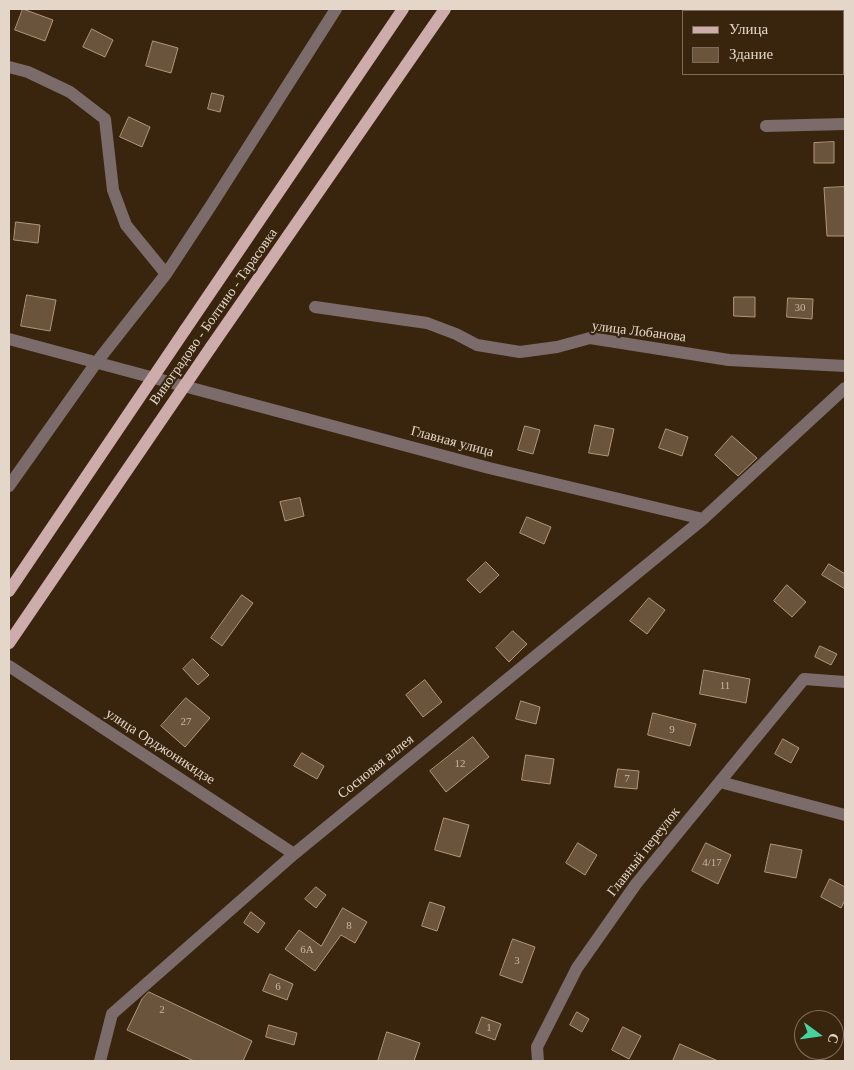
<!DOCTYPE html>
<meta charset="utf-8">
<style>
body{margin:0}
#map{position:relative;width:854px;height:1070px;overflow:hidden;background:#39250d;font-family:"Times New Roman",serif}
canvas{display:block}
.frame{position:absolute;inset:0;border:10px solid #e4d7ca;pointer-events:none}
.legend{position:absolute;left:682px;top:10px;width:162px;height:65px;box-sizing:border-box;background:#39250d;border:1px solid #7d6c59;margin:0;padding:6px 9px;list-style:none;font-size:15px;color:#e4d7ca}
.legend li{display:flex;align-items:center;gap:10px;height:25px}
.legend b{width:25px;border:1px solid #7d6c59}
.north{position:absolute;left:794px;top:1010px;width:50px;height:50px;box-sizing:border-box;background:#39250d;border:1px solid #7d6c59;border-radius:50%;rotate:104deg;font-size:14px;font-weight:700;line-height:20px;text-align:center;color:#e4d7ca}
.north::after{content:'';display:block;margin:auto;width:18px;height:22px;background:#45d49f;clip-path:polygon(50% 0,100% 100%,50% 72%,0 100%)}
</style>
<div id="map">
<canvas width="854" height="1070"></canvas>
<div class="frame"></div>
<ul class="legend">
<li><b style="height:6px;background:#ceacac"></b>Улица</li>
<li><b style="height:14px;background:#6a543b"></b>Здание</li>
</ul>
<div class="north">С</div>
</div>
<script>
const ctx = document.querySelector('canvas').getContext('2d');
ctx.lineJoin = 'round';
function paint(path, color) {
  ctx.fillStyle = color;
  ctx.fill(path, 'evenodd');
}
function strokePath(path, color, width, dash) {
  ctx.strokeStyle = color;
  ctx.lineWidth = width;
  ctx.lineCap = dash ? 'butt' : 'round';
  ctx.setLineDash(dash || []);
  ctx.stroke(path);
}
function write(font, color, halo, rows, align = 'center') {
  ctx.font = font + ' "Times New Roman",serif';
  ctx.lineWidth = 4.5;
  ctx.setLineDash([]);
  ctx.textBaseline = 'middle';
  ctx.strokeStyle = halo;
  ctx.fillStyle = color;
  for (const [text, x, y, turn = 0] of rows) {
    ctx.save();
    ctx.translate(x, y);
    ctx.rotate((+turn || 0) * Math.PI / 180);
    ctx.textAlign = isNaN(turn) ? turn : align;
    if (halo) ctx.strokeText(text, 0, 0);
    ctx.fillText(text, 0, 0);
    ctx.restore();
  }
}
const building = new Path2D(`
 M23,9L53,20L45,41L15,30Z
 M92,29L113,40L105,57L83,47Z
 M153,41L178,48L171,73L146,66Z
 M212,93L224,96L220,112L208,109Z
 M129,117L150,127L142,147L120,137Z
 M834,142V163H814V143Z
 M845,187V236H827L824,188Z
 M16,222L40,225L38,243L14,240Z
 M27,295L56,300L50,331L21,326Z
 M734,297H755V317L734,316Z
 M788,298L813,299L812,319L787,317Z
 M595,425L614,429L608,456L589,453Z
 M525,426L540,430L533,454L518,450Z
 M666,429L688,437L682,456L659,448Z
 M732,436L757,458L738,476L715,455Z
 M300,498L304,516L285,521L280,502Z
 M527,517L551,527L544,544L520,533Z
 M486,562L499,575L480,593L467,580Z
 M829,564L845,574V589L822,575Z
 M787,585L806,602L792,617L774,601Z
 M242,595L253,603L222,646L211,638Z
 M649,598L665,610L647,634L630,621Z
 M513,631L527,644L509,662L496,648Z
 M820,646L837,654L831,665L815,657Z
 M193,659L209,675L198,685L183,669Z
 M704,670L750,679L746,703L700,694Z
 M425,680L442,702L423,717L406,695Z
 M186,698L210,718L185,747L161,726Z
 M521,701L540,707L536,724L516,719Z
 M653,713L696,724L690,746L648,735Z
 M473,737L489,757L446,792L430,771Z
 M783,739L799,748L791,763L775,754Z
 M302,753L324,766L317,779L294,766Z
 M526,755L554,759L550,784L522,780Z
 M618,769L639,771L637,789L615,787Z
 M444,818L469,825L460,857L435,850Z
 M578,843L597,855L585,875L566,863Z
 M706,843L731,855L718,884L692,871Z
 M771,844L802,850L796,878L765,872Z
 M830,879L845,887V900L841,908L821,897Z
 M316,887L326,895L316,908L305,899Z
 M430,902L445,907L437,931L422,926Z
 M343,908L367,922L355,943L341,935L315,971L285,949L299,930L321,946Z
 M251,912L265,923L258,933L244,923Z
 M513,939L535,947L522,983L500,975Z
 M270,974L293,984L287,1000L263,991Z
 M149,992L252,1041L243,1061H194L127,1030L142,999Z
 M577,1012L589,1019L582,1032L570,1025Z
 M482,1017L501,1024L495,1040L476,1033Z
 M269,1025L297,1033L294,1045L266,1037Z
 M623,1027L641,1036L629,1059L612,1050Z
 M387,1032L420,1043L414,1061H378Z
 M680,1044L718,1061H673Z`);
paint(building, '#6a543b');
strokePath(building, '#b0977d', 1);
strokePath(new Path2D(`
 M9,67L28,72L70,92L105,119L113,190L126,225L166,274
 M766,126L845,124
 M315,307L427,323L456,334L477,345L520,352L557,347L590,338L729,360L845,366
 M9,339L489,468L703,519L845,388
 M9,486L96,363L166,274L210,207L336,9
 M9,666L294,854
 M720,782L845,815
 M100,1061L112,1014L294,854L703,519
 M538,1061L537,1047L577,968L636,884L804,679L845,682`), '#7c6b6b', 12);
strokePath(new Path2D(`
 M185,330L403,9
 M211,347L445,9`), '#ceacac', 12);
strokePath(new Path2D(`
 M9,591L185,330
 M9,643L211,347`), '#ceacac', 12);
write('11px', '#c6b6a6', null, [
 ["30",800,308],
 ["11",725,686],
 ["27",186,722],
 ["9",672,730],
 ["12",460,764],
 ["7",627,779],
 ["4/17",712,863],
 ["8",349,926],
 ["6А",307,950],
 ["3",517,961],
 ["6",278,987],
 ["2",162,1010],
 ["1",489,1028]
]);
write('14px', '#e4d7ca', '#39250d', [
 ["Виноградово - Болтино - Тарасовка",214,317,-55],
 ["улица Лобанова",639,332,7],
 ["Главная улица",452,442,15],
 ["улица Орджоникидзе",160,747,33],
 ["Сосновая аллея",376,767,-39],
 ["Главный переулок",644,852,-52]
]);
</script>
